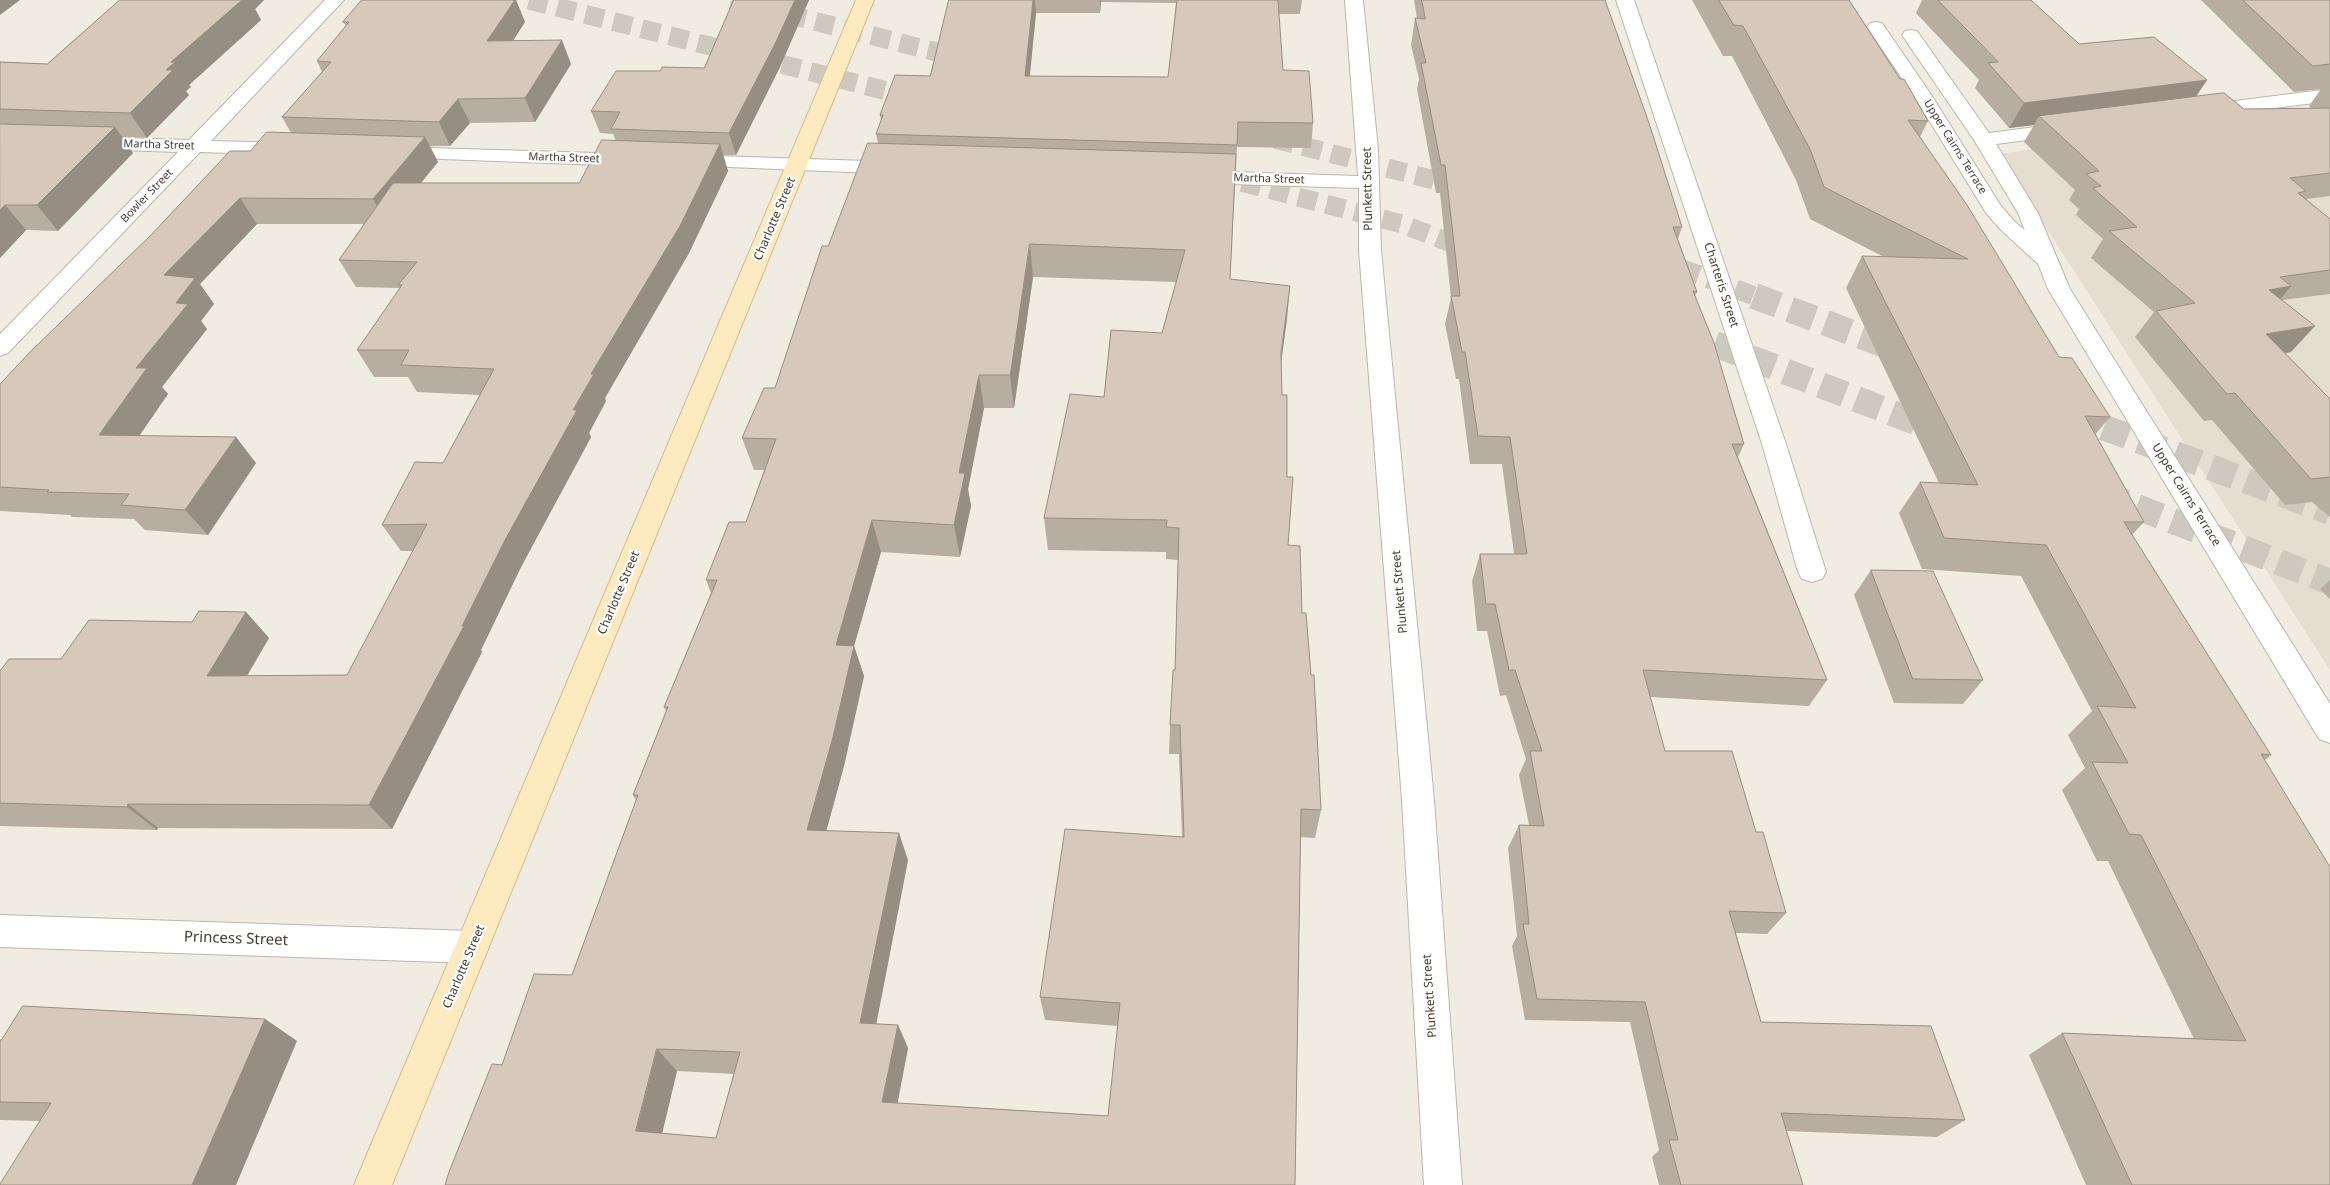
<!DOCTYPE html>
<style>
body{margin:0}
canvas{display:block;background:#f1ece2}
</style>
<canvas width="2330" height="1185"></canvas>
<script>
const ctx = document.querySelector('canvas').getContext('2d');
ctx.lineJoin = 'round';
function paint(path, color) {
  ctx.fillStyle = color;
  ctx.fill(path, 'evenodd');
}
function strokePath(path, color, width, dash) {
  ctx.strokeStyle = color;
  ctx.lineWidth = width;
  ctx.lineCap = dash ? 'butt' : 'round';
  ctx.setLineDash(dash || []);
  ctx.stroke(path);
}
function write(font, color, halo, rows, align = 'center') {
  ctx.font = font + ' "Noto Sans",sans-serif';
  ctx.lineWidth = 4.5;
  ctx.setLineDash([]);
  ctx.textBaseline = 'middle';
  ctx.strokeStyle = halo;
  ctx.fillStyle = color;
  for (const [text, x, y, turn = 0] of rows) {
    ctx.save();
    ctx.translate(x, y);
    ctx.rotate((+turn || 0) * Math.PI / 180);
    ctx.textAlign = isNaN(turn) ? turn : align;
    if (halo) ctx.strokeText(text, 0, 0);
    ctx.fillText(text, 0, 0);
    ctx.restore();
  }
}
paint(new Path2D(`
 M2330,106V670L1999,154Z`), '#e5ddd0');
strokePath(new Path2D(`
 M529,0L926,101
 M731,0L972,61
 M1275,139L1469,189
 M1214,175L1402,224L1480,254
 M1654,258L1757,297`), '#cec9bf', 19, [19, 10]);
strokePath(new Path2D(`
 M1754,296L1906,353
 M1679,330L1944,433
 M2068,414L2330,512
 M2101,493L2330,582`), '#cec9bf', 26, [26, 12]);
const lane = new Path2D(`
 M1876,22L1882,23L1932,96L2001,206L2015,222L2053,253L2056,258L2053,263L2045,265L2037,263L2001,230L1986,213L1914,96L1867,27L1870,23Z`);
const street = new Path2D(`
 M325,0H344L211,141L290,143L297,145L300,149L297,153L290,155L200,152L8,353L0,356V334L178,152L91,149L84,147L81,143L84,139L91,137L189,140Z
 M1345,0H1363L1378,149L1381,250L1434,800L1462,1185H1424L1402,800L1359,250V188L1198,183L1191,181L1188,177L1191,173L1198,171L1358,176Z
 M1616,0H1634L1787,447L1826,572L1822,579L1812,582L1802,579L1798,572L1763,447Z
 M1911,30L1917,31L1989,133L2066,123L2073,125L2076,129L2073,133L2066,135L1996,144L2038,213L2070,289L2330,704V743L2319,739L2048,289L2018,213L1974,140L1902,35L1905,31Z
 M2330,89V101L2203,117L2196,115L2193,111L2196,107L2203,105Z
 M395,147L630,154L637,156L640,160L637,164L630,166L388,157L385,153L388,149Z
 M688,155L897,162L904,164L907,168L904,172L897,174L681,165L678,161L681,157Z
 M0,915L472,931L484,936L489,947L484,958L472,963L0,947Z`);
const secondary = new Path2D(`
 M856,0H874L392,1185H354Z`);
strokePath(lane, '#bfb5a8', 2);
strokePath(street, '#bfb5a8', 2);
strokePath(secondary, '#d2bc92', 2);
paint(lane, '#fff');
paint(street, '#fff');
paint(secondary, '#feeabf');
paint(new Path2D(`
 M120,0H264L255,9L261,20L189,85L191,87L186,91L189,95L147,138L122,137L133,153L58,231L26,230L0,258V62L47,64Z
 M362,0H516L525,22L513,41L571,64L535,122L470,123L450,146H430L438,162L421,183H579L616,141L613,134L600,133L591,111L660,71L704,68L734,0H809L780,67L736,155H723L728,171L689,253L605,398L606,401L589,433L591,437L521,567L481,650L482,652L392,829L158,828L157,830L0,826V671L61,659L192,622L246,612L269,638L247,676L347,675L413,551H401L382,525L443,463L480,395L417,392L408,377H374L357,350L400,288L356,287L339,260L364,224H257L200,284L214,304L201,321L207,329L162,387L168,394L139,436L256,463L208,535L145,530L134,519L72,517L70,515L0,511V384L250,151L291,133L282,117L322,72L317,61L346,26L343,22Z
 M949,0H1302L1300,14H1279L1283,70L1313,123L1311,148L1237,147L1230,279L1287,319L1281,361L1282,395L1287,477L1288,545L1302,613L1321,810L1315,838L1300,837L1295,1185H445L502,1065L572,975L636,800L633,795L666,711L664,707L711,593L706,580L746,522L764,470H754L742,438L775,388L828,246L878,143L876,134L881,120L880,115L930,76ZM1101,2L1176,3L1168,77L1030,76L1036,13H1100ZM1033,277L1176,282L1162,333L1104,397L1044,518L1048,550L1166,552V559L1178,560L1175,670L1170,725L1169,754H1179L1182,837L1040,997L1045,1020L1118,1026L1108,1116L897,1103L908,1048L898,1025L876,1024L908,860L826,831L844,766L864,676L854,646L881,552L960,557L971,506L968,489L984,408H1014ZM677,1071L734,1074L716,1138L662,1133Z
 M1414,0H1605L1682,227L1678,239L1697,292L1695,296L1744,444L1738,457L1827,680L1809,706L1650,697L1665,751L1756,832L1786,913L1767,934L1736,933L1761,1022L1965,1120L1937,1137L1786,1131L1803,1185H1659L1652,1157L1659,1150L1630,1022L1525,1020L1512,946L1517,936L1508,848L1519,825H1529L1519,775L1526,759L1506,695L1500,696L1487,631H1477L1472,581L1480,554H1514L1502,464H1470L1459,379H1456L1445,324L1451,298L1440,193H1436L1417,89L1419,79L1411,45L1415,18H1417Z
 M1692,0H1849L1928,121L1920,137L2059,357L2110,417L2095,435L2144,522L2132,535L2271,755L2265,760L2330,1185H2086L2029,1055L2062,1033L2194,1039L2108,861H2097L2062,790L2085,768L2068,735L2092,711L2021,576L1922,569L1899,513L1920,482L1939,483L1846,288L1862,256L1884,257L1810,219L1796,180L1732,56H1723Z
 M1922,0H2031L2079,44L2207,80L2196,97L2244,109L2311,108L2309,106L2321,89L2294,92L2201,0H2330V196L2306,199L2330,219V294L2282,300L2291,352L2285,353L2330,399V517L2312,502L2285,505L2212,420L2204,421L2135,337L2154,312L2091,258L2103,239L2076,215L2079,209L2069,200L2075,190L2024,142L2034,125L2009,128L1975,88L1979,80L1916,13Z
 M1871,570L1983,680L1963,704L1894,703L1854,595Z
 M2330,580V599L2320,589Z
 M265,1019L297,1041L39,1121L0,1120V1040Z`), '#b8ada1');
paint(new Path2D(`
 M0,0H20L0,15Z
 M232,0H264L255,9L261,20L189,85L191,87L186,91L189,95L147,138L130,113L166,70L171,62Z
 M515,0H516L525,22L497,65L487,41Z
 M795,0H809L780,67L736,155L729,133Z
 M1033,0H1035L1036,13L1027,101L1025,76Z
 M1100,0H1101V2L1100,13Z
 M562,40L571,64L535,122L525,98Z
 M2207,80L2190,105L2039,116L2034,125L2009,128L2024,103Z
 M458,99L470,123L450,146L439,122Z
 M115,127L133,153L58,231L37,205Z
 M425,137L438,162L387,224L373,199Z
 M720,144L728,171L689,253L605,398L606,401L589,433L591,437L521,567L481,650L482,652L392,829L369,805L505,540L573,410L591,374Z
 M240,198L257,224L200,284L214,304L201,321L207,329L162,387L168,394L122,461L99,435L136,368L176,303L164,275Z
 M5,205L26,230L0,258V210Z
 M1030,244L1033,277L1014,408L1010,375Z
 M1290,286L1287,319L1278,386L1281,353Z
 M2291,286L2269,313V290Z
 M2315,326L2291,352L2244,361L2266,334Z
 M979,375L984,408L968,489L971,506L960,557L954,525L959,473Z
 M236,437L256,463L208,535L185,510Z
 M872,520L881,552L854,646L864,676L844,766L819,858L807,830L836,645Z
 M246,612L269,638L232,701L207,676Z
 M128,804L158,828L157,830L127,807Z
 M899,833L908,860L872,1046L860,1023Z
 M265,1019L297,1041L236,1185H192Z
 M898,1025L908,1048L894,1122L882,1102Z
 M657,1049L677,1071L658,1151L636,1131Z`), '#968d83');
const building = new Path2D(`
 M120,0H242L171,62H175L166,70H173L130,113L0,109V62L47,64Z
 M362,0H515L487,41L562,40L525,98L458,99L439,122L282,117L331,62L317,61L349,22H343Z
 M734,0H795L775,44L729,133L611,129L620,112L591,111L616,71H660L662,67L704,68Z
 M949,0H1033L1025,76L1168,77L1177,0H1278L1283,70L1309,71L1313,123L1238,122L1237,145L876,134L883,115H880L895,75L930,76Z
 M1422,0H1605L1649,123L1682,227H1673L1697,292L1693,291L1714,343L1744,444H1732L1827,680L1643,670L1665,751H1732L1756,832H1763L1786,913L1729,911L1761,1022L1931,1026L1965,1120L1781,1113L1803,1185H1681L1669,1140H1678L1645,1002L1537,999L1523,924H1529L1519,825L1544,826L1530,751H1542L1515,670H1509L1495,604H1486L1480,554H1527L1510,437L1478,436L1465,352H1462L1451,296H1460L1445,165H1441L1421,63H1426L1415,18L1425,19Z
 M1719,0H1849L1900,79H1904L1928,121L1908,120L1967,205L2059,357L2072,358L2110,417L2085,416L2144,522H2124L2271,755L2261,754L2330,867V1185H2132L2062,1033L2246,1041L2141,835L2129,834L2092,762L2128,763L2097,706L2136,708L2046,545L1944,538L1920,482L1978,485L1862,256L1968,259L1824,187L1810,149L1743,26L1734,25Z
 M1938,0H2031L2079,44L2154,37L2207,80L2024,103L1988,63L1998,62Z
 M2243,0H2330V64L2313,66Z
 M2224,93L2244,109L2330,108V173L2290,178L2306,191L2298,193L2330,219V270L2280,277L2291,286L2269,290L2315,326L2266,334L2330,399V477L2311,479L2235,393L2227,394L2156,311L2195,303L2109,231L2137,227L2093,188L2101,186L2086,174L2099,171L2039,116Z
 M0,124L115,127L37,205H5L0,210Z
 M267,132L425,137L373,199L240,198L164,275L195,278L176,303L188,304L136,368H147L99,435L236,437L185,510L121,505L129,494L47,492L49,490L0,487V384L31,351L150,236L230,151H250Z
 M602,140L720,144L680,226L591,374H594L573,410H577L505,540L462,626H464L369,805L128,804L127,807L0,803V671L9,659H61L89,620L192,622L199,611L246,612L207,676L347,675L427,524L382,525L415,462L443,463L494,369L401,365L409,350H357L402,285H398L417,262L339,260L393,183H579Z
 M868,143L1236,154L1230,279L1290,286L1281,353L1282,395H1287V477H1293L1288,545L1300,546L1302,613H1306L1311,675H1314L1321,810L1301,809L1295,1185H445L449,1172L492,1064L502,1065L534,974L572,975L638,795H633L668,707H664L717,580H706L729,522H746L776,439L742,438L764,388H775L822,246H828ZM1030,244L1185,250L1162,333L1111,330L1104,397L1070,394L1044,518L1167,520L1166,527L1179,528L1175,670H1173L1170,725H1180L1184,837L1065,829L1040,997L1120,1003L1108,1116L882,1102L898,1025L860,1023L899,833L807,830L833,737L854,646L836,645L872,520L954,525L965,473H959L979,375H1010ZM657,1049L740,1052L716,1138L636,1131Z
 M1871,570L1933,571L1983,680L1913,679Z
 M23,1006L265,1019L192,1185H0V1184L51,1103L0,1102V1040H1Z`);
paint(building, '#d6c9bb');
strokePath(building, '#968d83', 1);
write('11px', '#433b33', '#fff', [
 ["Martha Street",159,145,2],
 ["Upper Cairns Terrace",1955,147,58],
 ["Martha Street",564,158,2],
 ["Martha Street",1269,179,2],
 ["Bowler Street",147,196,-46]
]);
write('12px', '#433b33', '#fff', [
 ["Plunkett Street",1368,189,-91],
 ["Charlotte Street",775,219,-67],
 ["Charteris Street",1721,285,72],
 ["Upper Cairns Terrace",2186,495,58],
 ["Plunkett Street",1400,592,-95],
 ["Charlotte Street",619,593,-67],
 ["Charlotte Street",464,967,-67],
 ["Plunkett Street",1430,996,-94]
]);
write('15px', '#433b33', '#fff', [
 ["Princess Street",236,939,2]
]);
</script>
